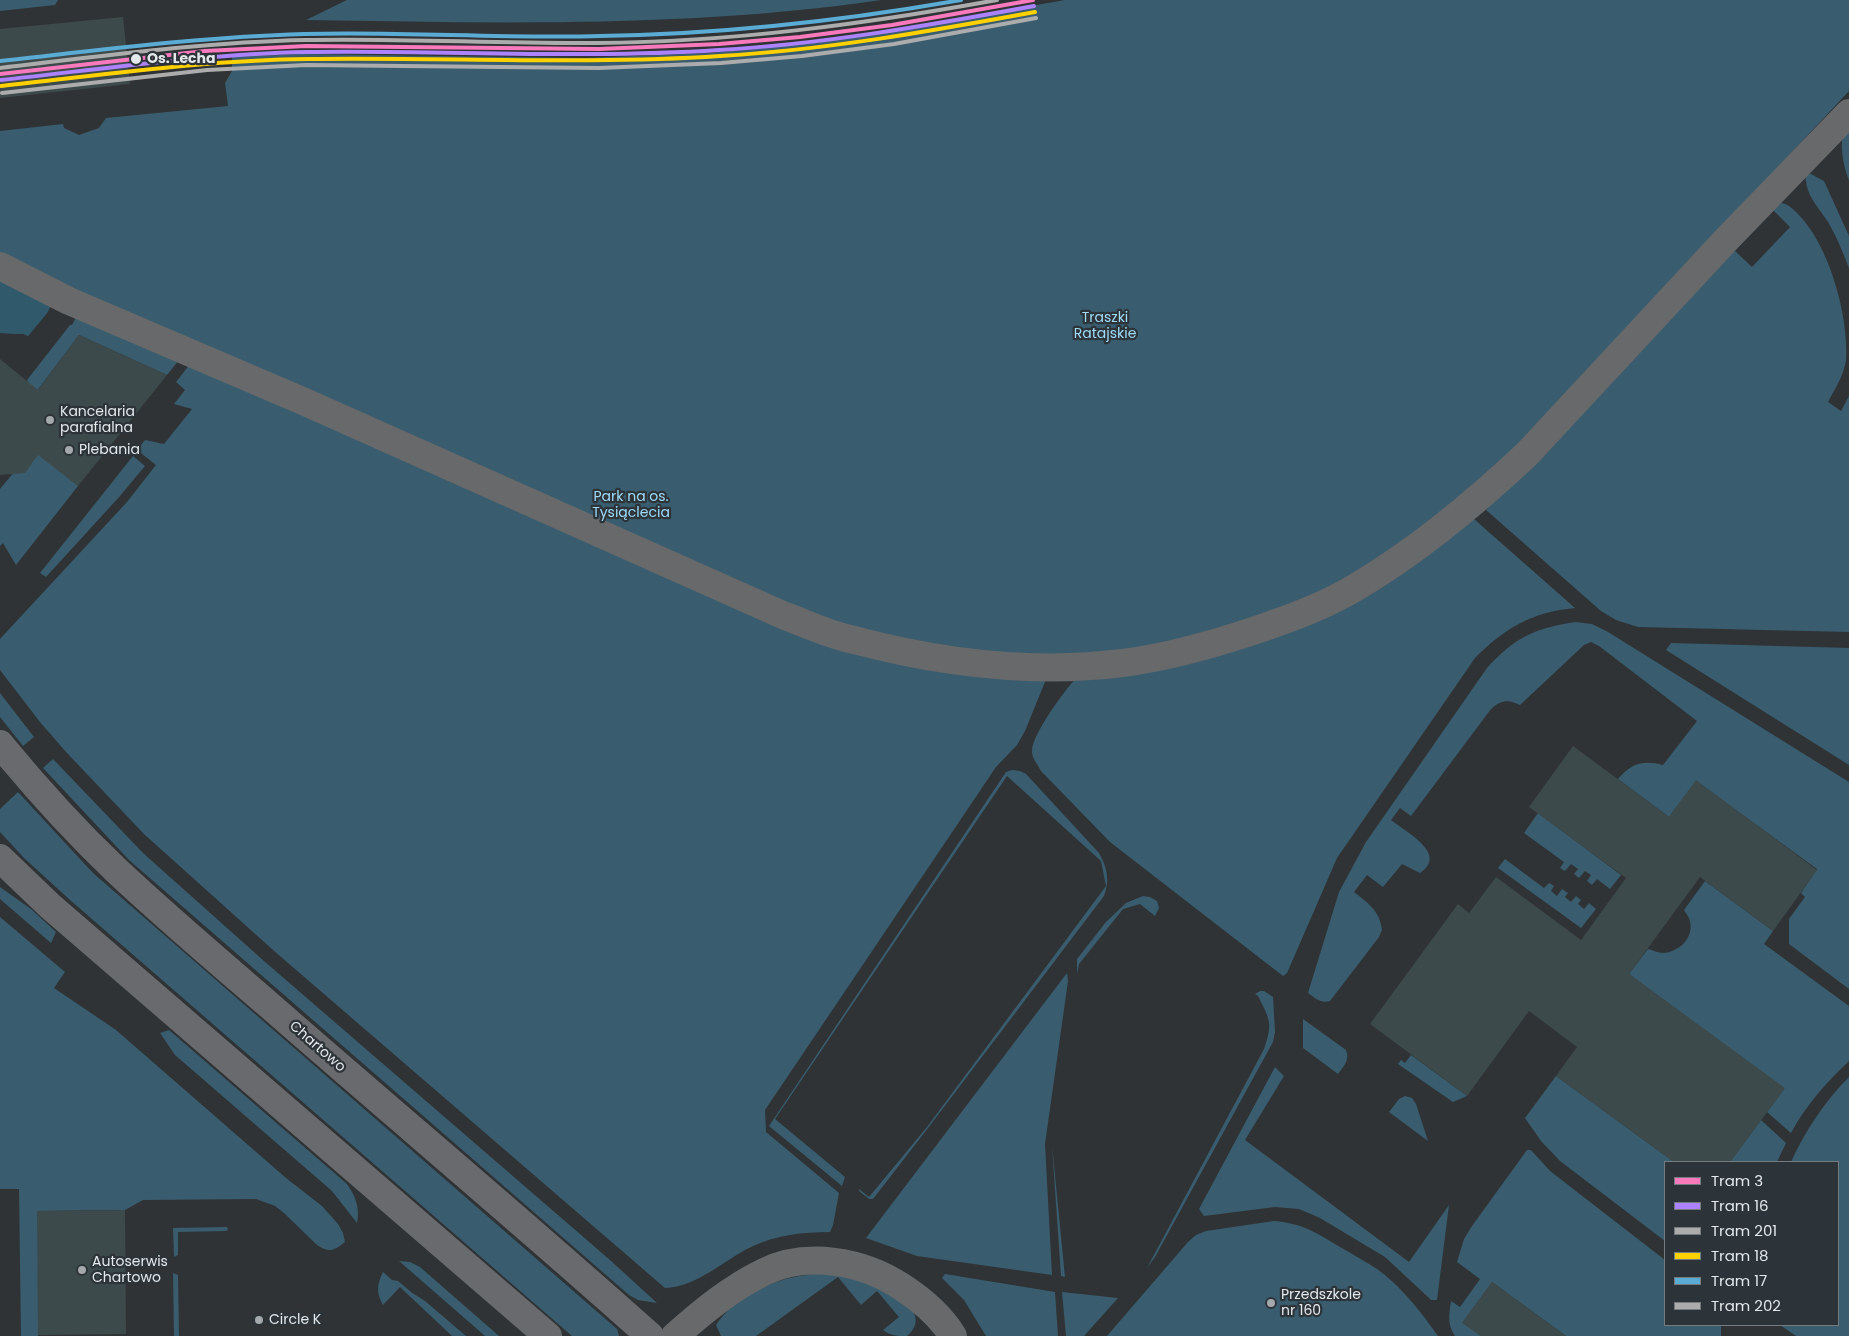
<!DOCTYPE html>
<meta charset="utf-8">
<style>
body{margin:0}
#map{position:relative;width:1849px;height:1336px;overflow:hidden;background:#2f3336;font-family:Poppins,sans-serif}
canvas{display:block}
.legend{position:absolute;left:1664px;top:1161px;width:175px;height:165px;box-sizing:border-box;background:#2c3439;border:1px solid #757c80;margin:0;padding:6px 9px;list-style:none;font-size:15px;color:#e3e8eb}
.legend li{display:flex;align-items:center;gap:10px;height:25px}
.legend b{width:25px;border:1px solid #757c80}
</style>
<div id="map">
<canvas width="1849" height="1336"></canvas>
<ul class="legend">
<li><b style="height:6px;background:#f87abd"></b>Tram 3</li>
<li><b style="height:6px;background:#ad82fd"></b>Tram 16</li>
<li><b style="height:6px;background:#acacac"></b>Tram 201</li>
<li><b style="height:6px;background:#fdd100"></b>Tram 18</li>
<li><b style="height:6px;background:#5bacd5"></b>Tram 17</li>
<li><b style="height:6px;background:#acacac"></b>Tram 202</li>
</ul>
</div>
<script>
const ctx = document.querySelector('canvas').getContext('2d');
ctx.lineJoin = 'round';
function paint(path, color) {
  ctx.fillStyle = color;
  ctx.fill(path, 'evenodd');
}
function strokePath(path, color, width, dash) {
  ctx.strokeStyle = color;
  ctx.lineWidth = width;
  ctx.lineCap = dash ? 'butt' : 'round';
  ctx.setLineDash(dash || []);
  ctx.stroke(path);
}
function write(font, color, halo, rows, align = 'center') {
  ctx.font = font + ' Poppins,sans-serif';
  ctx.lineWidth = 4.5;
  ctx.setLineDash([]);
  ctx.textBaseline = 'middle';
  ctx.strokeStyle = halo;
  ctx.fillStyle = color;
  for (const [text, x, y, turn = 0] of rows) {
    ctx.save();
    ctx.translate(x, y);
    ctx.rotate((+turn || 0) * Math.PI / 180);
    ctx.textAlign = isNaN(turn) ? turn : align;
    if (halo) ctx.strokeText(text, 0, 0);
    ctx.fillText(text, 0, 0);
    ctx.restore();
  }
}
paint(new Path2D(`
 M0,0H58L55,5L0,11Z
 M347,0H881C690,28 498,23 306,20Z
 M1065,0H1849V91L1486,480L1395,550L1295,606L1047,677L1025,731L1017,745L996,767L765,1110L766,1132L839,1193L833,1225L830,1232C803,1232 776,1235 751,1247C724,1260 697,1287 665,1288L273,950L144,834L66,752L40,722L0,670V639L127,502L156,465L137,450L145,440L164,444L192,409L174,404L185,390L176,382L190,364L179,360L167,375L79,335L33,396L23,389L28,382L27,380L70,325H72L77,315L52,303L47,313L28,336L24,334L0,333V131L63,124L64,128L79,135L99,128L106,118L228,106L225,83L232,71V57L302,54L584,58L710,53L773,47L854,37Z
 M1849,126V180C1844,169 1839,144 1844,132C1844,131 1848,127 1849,126Z
 M1805,171L1824,181L1849,236V268C1843,253 1837,237 1828,222C1815,202 1806,197 1805,171Z
 M1781,203C1788,204 1792,208 1797,213C1829,244 1849,316 1846,360C1844,375 1835,389 1828,402L1841,411L1849,396V632L1638,627L1616,620L1601,611L1486,510L1734,250L1752,267L1790,227L1772,209L1776,205Z
 M28,441L78,486L16,565L3,543L0,546V489L14,472Z
 M133,456L145,466L120,496L46,577L40,573Z
 M1474,519L1575,608C1532,612 1505,628 1475,658L1337,858L1287,973L1283,976L1110,842L1041,771C1038,765 1031,757 1032,750C1033,733 1066,688 1079,675L1213,656Z
 M1575,622L1592,624L1608,632L1849,782V989L1789,944V919L1805,897L1801,893L1817,869L1696,781L1669,817L1618,779C1632,763 1643,760 1663,765L1697,721L1599,646L1591,642L1584,645L1520,705C1508,699 1501,700 1491,709L1411,816L1400,808L1391,820C1406,832 1449,854 1420,873L1402,864L1383,887L1367,875L1354,892C1368,903 1380,911 1382,930L1379,937L1330,1001C1321,1004 1315,998 1308,993L1339,892L1366,842L1487,668C1514,638 1535,628 1575,622Z
 M1671,643L1849,648V765L1666,650Z
 M0,693L34,737L23,746L0,717Z
 M53,759L143,853L264,961L610,1260L657,1303L638,1300L629,1295L129,860L43,768Z
 M1012,770L1020,771L1026,774L1099,853C1107,867 1110,880 1104,896L928,1128L873,1199H869L859,1191V1189L869,1197L927,1127L1106,886L1101,861L1007,776L775,1119L845,1177L842,1186L769,1126L1006,772Z
 M18,792L93,873L617,1329L619,1336H572L70,900L24,858L0,832V809Z
 M1538,813L1621,875L1610,889L1597,879L1592,885L1587,881L1591,875L1585,871L1579,878L1574,874L1578,869L1571,864L1565,871L1560,868L1564,862L1524,833Z
 M1505,859L1544,888L1549,883L1554,886L1551,891L1557,896L1562,889L1568,893L1565,897L1571,902L1576,896L1581,900L1578,904L1584,909L1589,903L1596,909L1581,928L1498,868Z
 M1705,881L1773,931L1764,944L1849,1006V1061C1826,1083 1806,1105 1791,1133L1767,1112L1784,1089L1629,974L1648,949C1653,950 1658,953 1663,953C1680,952 1694,937 1690,921C1689,917 1686,913 1684,910Z
 M0,887L31,909L56,932L51,943L0,899Z
 M1143,896L1150,897L1157,901L1159,908L1155,916L1140,904L1123,909L1079,964L1077,974V959L1106,922L1126,903Z
 M0,917L65,972L54,988L116,1030L286,1178L322,1206L338,1224L343,1233L345,1242C334,1251 329,1253 317,1245L284,1213L275,1206L256,1199L143,1200L125,1210L38,1211V1336H21L19,1189H0Z
 M1067,973L1068,981L1045,1144L1052,1275L917,1256L866,1238Z
 M1260,991H1264L1273,997L1275,1032L1273,1042L1155,1257L1147,1268L1264,1049C1273,1023 1270,1020 1258,996L1255,994Z
 M1303,1019L1346,1050C1350,1060 1344,1066 1338,1074L1303,1048Z
 M169,1030L347,1184C356,1197 360,1208 357,1223L332,1191L175,1055L160,1033Z
 M1411,1055L1467,1096L1453,1102L1398,1064L1401,1060L1405,1063Z
 M1275,1067L1284,1076L1245,1140L1409,1262L1449,1205L1437,1300H1431L1428,1297L1385,1257L1320,1218L1299,1209L1275,1207L1204,1216L1199,1209Z
 M1556,1076L1674,1162H1665V1241L1560,1161L1541,1141L1525,1118Z
 M1849,1077V1336H1796L1780,1325H1838V1162H1791C1805,1131 1825,1101 1849,1077Z
 M1405,1096L1412,1098L1416,1104L1428,1141L1389,1112L1399,1099Z
 M1761,1120L1786,1143L1777,1162H1730Z
 M1052,1145L1065,1277L1061,1276Z
 M1527,1150H1531L1550,1171L1665,1260V1325H1721V1336H1566L1492,1282L1463,1322L1481,1336H1455C1447,1324 1449,1315 1451,1301L1460,1307L1480,1279L1457,1262L1464,1239L1472,1226Z
 M1274,1221C1304,1224 1315,1232 1340,1247C1352,1254 1365,1261 1377,1269C1400,1285 1422,1313 1438,1336H1107L1188,1242L1196,1235L1206,1231Z
 M227,1227L228,1230L226,1231L178,1232V1255L174,1257L173,1228Z
 M399,1261L410,1262L420,1267L499,1336H485Z
 M383,1272L392,1280L398,1281L411,1292L425,1301L466,1336H452L400,1287L383,1305C376,1293 377,1284 383,1272Z
 M173,1273L178,1275L179,1336H174Z
 M824,1273C834,1275 845,1277 855,1279C869,1283 905,1300 913,1312C919,1320 914,1331 907,1336C898,1336 891,1336 883,1330L899,1317L877,1291L861,1305L838,1277L756,1336H721L716,1325C739,1291 784,1275 824,1273Z
 M945,1274L1055,1292L1058,1336H986L964,1300L942,1278Z
 M1062,1292L1118,1298L1084,1336H1066Z`), '#395d6e');
paint(new Path2D(`
 M0,280L52,303L47,313L28,336L24,334L0,333Z`), '#30596c');
paint(new Path2D(`
 M123,17L130,84L0,98V29Z
 M79,335L167,375L78,486L38,455L25,473L0,475V359L38,390Z
 M1573,746L1669,817L1696,780L1817,870L1773,931L1700,877L1629,974L1785,1088L1730,1162H1674L1556,1076L1577,1047L1529,1011L1467,1096L1370,1024L1458,904L1469,913L1496,877L1581,940L1626,878L1529,807Z
 M125,1210L126,1334L38,1335L37,1211Z
 M1492,1282L1566,1336H1481L1462,1323Z`), '#3d4a4c');
strokePath(new Path2D(`
 M0,266L69,301L305,402L785,616C807,624 830,635 854,640C941,663 1034,674 1123,663C1168,657 1211,645 1253,631C1289,619 1325,606 1358,586C1420,549 1475,503 1527,454L1726,240L1849,113
 M675,1336C702,1312 731,1288 764,1272C807,1251 863,1261 902,1287C922,1300 940,1315 953,1336`), '#67696b', 28);
strokePath(new Path2D(`
 M0,744C36,788 75,831 117,871C166,917 218,961 269,1005C396,1116 525,1224 650,1336
 M0,858L50,906L548,1336`), '#696a6d', 28);
strokePath(new Path2D(`
 M0,74L205,51L306,46L599,49L719,44L800,37L892,25L1033,0`), '#f87abd', 4);
strokePath(new Path2D(`
 M1,80C102,69 205,54 307,52C445,50 582,59 719,50C825,44 930,25 1034,6`), '#ad82fd', 4);
strokePath(new Path2D(`
 M0,68C102,56 203,42 306,40C403,38 500,44 597,43C733,42 864,24 997,0`), '#acacac', 4);
strokePath(new Path2D(`
 M1,86C103,75 205,60 308,59C445,57 583,65 720,56C826,50 931,31 1035,12`), '#fdd100', 4);
strokePath(new Path2D(`
 M0,61C101,50 202,37 304,34C403,31 501,39 600,36C722,34 842,21 961,0`), '#5bacd5', 4);
strokePath(new Path2D(`
 M2,93L207,70L306,65L599,68L721,63L802,56L894,44L1036,18`), '#acacac', 4);
for (const [x, y, r, color] of [
 [136,59,6,"#e3e8eb"],
 [50,420,5,"#a4a9ac"],
 [69,450,5,"#a4a9ac"],
 [82,1270,5,"#a4a9ac"],
 [1271,1303,5,"#a4a9ac"],
 [259,1320,5,"#a4a9ac"]
]) {
  const dot = new Path2D();
  dot.arc(x, y, r, 0, 2 * Math.PI);
  ctx.fillStyle = color;
  ctx.fill(dot);
  strokePath(dot, '#2c3439', 2);
}
write('bold 14px', '#e3e8eb', '#2c3439', [
 ["Os. Lecha",147,59]
], 'left');
write('14px', '#9fdbf8', '#2c3439', [
 ["Traszki",1105,318],
 ["Ratajskie",1105,334],
 ["Park na os.",631,497],
 ["Tysiąclecia",631,513]
]);
write('14px', '#e3e8eb', '#2c3439', [
 ["Kancelaria",60,412],
 ["parafialna",60,428],
 ["Plebania",79,450],
 ["Autoserwis",92,1262],
 ["Chartowo",92,1278],
 ["Przedszkole",1281,1295],
 ["nr 160",1281,1311],
 ["Circle K",269,1320]
], 'left');
write('14px', '#e3e8eb', '#2c3439', [
 ["Chartowo",317,1047,41]
]);
</script>
